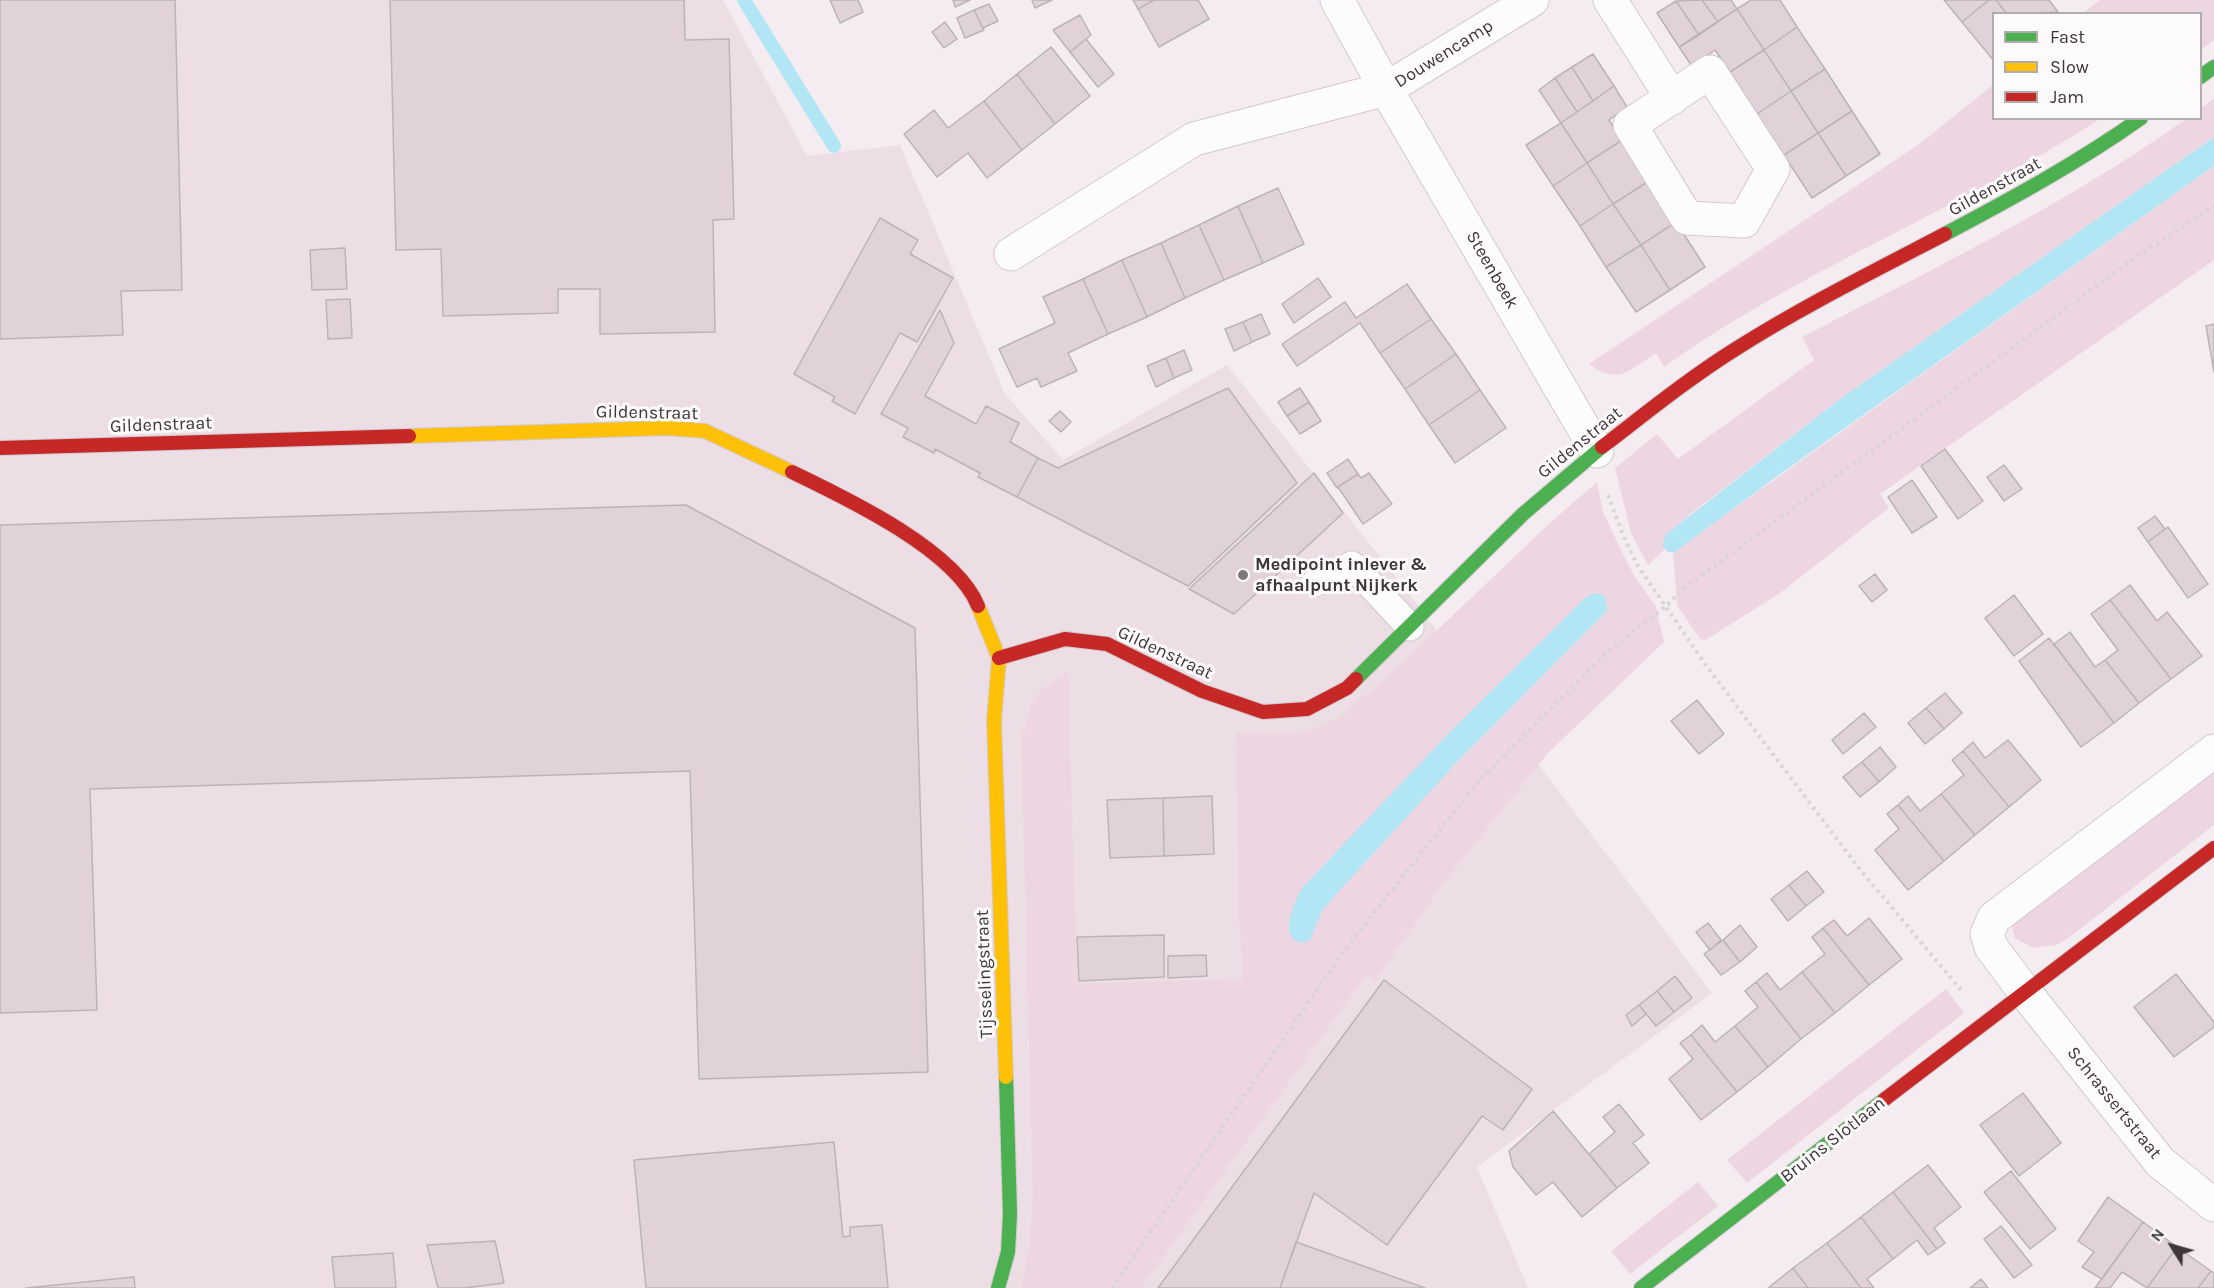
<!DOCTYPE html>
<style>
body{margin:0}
#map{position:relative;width:2214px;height:1288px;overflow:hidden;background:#f4ecf0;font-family:Karla,sans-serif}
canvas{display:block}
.legend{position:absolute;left:1992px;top:12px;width:210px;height:108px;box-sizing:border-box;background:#fdfafb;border:2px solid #b0acae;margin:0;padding:8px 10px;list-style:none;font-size:18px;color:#3d363a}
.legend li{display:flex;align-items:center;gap:12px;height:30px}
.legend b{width:30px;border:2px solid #b0acae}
.north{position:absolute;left:2142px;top:1216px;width:60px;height:60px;-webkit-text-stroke:4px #fdfafb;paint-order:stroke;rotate:307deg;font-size:16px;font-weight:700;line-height:24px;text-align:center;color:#3d363a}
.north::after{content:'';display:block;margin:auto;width:21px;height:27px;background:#3d363a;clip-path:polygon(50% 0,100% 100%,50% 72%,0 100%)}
</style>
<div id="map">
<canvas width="2214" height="1288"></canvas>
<ul class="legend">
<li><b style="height:8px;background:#4caf50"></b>Fast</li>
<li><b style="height:8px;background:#ffc107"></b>Slow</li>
<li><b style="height:8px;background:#c62828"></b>Jam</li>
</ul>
<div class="north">N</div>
</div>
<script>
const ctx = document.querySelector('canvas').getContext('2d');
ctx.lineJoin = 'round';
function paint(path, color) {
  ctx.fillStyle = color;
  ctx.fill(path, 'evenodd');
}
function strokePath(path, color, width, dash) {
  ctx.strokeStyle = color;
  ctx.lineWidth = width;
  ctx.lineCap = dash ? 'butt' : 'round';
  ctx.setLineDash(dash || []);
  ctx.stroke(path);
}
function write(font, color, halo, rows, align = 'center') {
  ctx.font = font + ' Karla,sans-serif';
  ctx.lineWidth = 6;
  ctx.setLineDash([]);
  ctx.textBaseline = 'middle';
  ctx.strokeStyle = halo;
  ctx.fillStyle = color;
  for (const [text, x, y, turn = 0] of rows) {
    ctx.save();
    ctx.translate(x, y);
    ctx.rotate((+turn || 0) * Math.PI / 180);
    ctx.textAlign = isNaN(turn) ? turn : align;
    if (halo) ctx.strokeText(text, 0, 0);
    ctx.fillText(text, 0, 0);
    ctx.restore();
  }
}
paint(new Path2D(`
 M0,0H723L807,156L900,145L1005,394L1063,460L1227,365L1397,578L1712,993L1477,1167L1528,1288H0Z`), '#eddde5');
paint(new Path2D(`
 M2100,0H2214V40L2201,50L2200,14L2083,13Z
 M1993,85L1994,118L2100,119C1960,210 1800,269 1664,367L1656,353C1630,370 1618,386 1589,364L1918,145Z
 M2214,98V137L1840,399L1689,515L1663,540L1665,549L1648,565L1631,533L1615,468L1657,434L1678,459L1814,360L1802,337C1933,269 2065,205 2186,119L2200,118L2201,108Z
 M2214,166V260L1880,494L1889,508L1780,593L1706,640L1700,639L1677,605L1673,552Z
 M1597,482L1603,512L1620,548L1635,577L1656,607L1664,642L1548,753L1447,878L1375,981L1366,975L1141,1288H1021L1030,1246L1033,1196L1021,730L1026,729C1029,697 1041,687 1068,673L1077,984L1243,979L1239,920L1236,733L1271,734L1299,733L1324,725L1345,713L1411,655L1551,522ZM1589,595H1604L1607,608L1606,612L1457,762L1330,901L1322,911L1310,940L1290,924L1294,905L1302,888L1449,733Z
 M2214,764V825L2067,939L2056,945L2033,948L2015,938L2012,926L2020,912Z
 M1946,989L1964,1013L1747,1183L1727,1160Z
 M1698,1182L1718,1206L1630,1274L1611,1251Z`), '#edd5e2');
paint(new Path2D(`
 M2214,137V166L1776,477L1675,552H1668L1663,546L1665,535L1840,399Z
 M1597,593L1604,595L1607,608L1606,612L1457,762L1330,901L1322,911L1310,940L1300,943C1278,934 1295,902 1302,888L1449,733L1584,599L1589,595Z`), '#b3e6f4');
strokePath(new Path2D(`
 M744,0L834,146`), '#b3e6f4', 14);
const building = new Path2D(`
 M0,0H175L182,290L121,291L123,335L0,339Z
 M390,0H684L685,40L729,39L734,219L713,220L715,332L600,334V289H558V313L443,316L441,249L396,250Z
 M830,0H858L863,12L840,23Z
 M953,0H970L955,7Z
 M1032,0H1052L1035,8Z
 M1133,0H1154L1138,9Z
 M1154,0H1198L1209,19L1159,47L1138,9Z
 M1702,0H1731L1737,9L1718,22Z
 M1702,0L1718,22L1699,35L1676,1Z
 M1751,0H1780L1797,27L1764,50L1737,9Z
 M1944,0H1989L1962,22Z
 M1989,0H1996L2007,14H1994V61L1962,22Z
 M1996,0H2049L2058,12L2007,14Z
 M1676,1L1699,35L1679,47L1657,13Z
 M989,4L998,21L983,28L974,10Z
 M1737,9L1764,50L1730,72L1715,50L1692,66L1679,47Z
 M974,10L984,30L965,38L957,18Z
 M1080,15L1091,35L1070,52L1053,30Z
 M945,22L957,39L944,48L932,32Z
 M1797,27L1825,69L1791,91L1764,50Z
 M1086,39L1114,74L1098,87L1070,52Z
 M1051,47L1090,96L1055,124L1017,74Z
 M1764,50L1791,91L1757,114L1730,72Z
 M1593,54L1614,86L1593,101L1572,67Z
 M1572,67L1593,101L1577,112L1555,78Z
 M1825,69L1852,111L1818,133L1791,91Z
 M1017,74L1055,124L1022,150L984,101Z
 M1555,78L1577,112L1561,123L1539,90Z
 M1614,86L1627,107L1609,120L1622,140L1587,163L1561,123Z
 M1791,91L1818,133L1784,155L1757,114Z
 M984,101L1022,150L987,178L968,153L937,177L904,134L934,110L948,128Z
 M1852,111L1880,154L1846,176L1818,133Z
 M1561,123L1587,163L1553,186L1526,145Z
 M1818,133L1846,176L1812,198L1784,155Z
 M1622,140L1649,181L1613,204L1587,163Z
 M1587,163L1613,204L1580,226L1553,186Z
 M1649,181L1676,222L1641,245L1613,204Z
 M1278,188L1304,244L1263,263L1238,206Z
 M1613,204L1641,245L1606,267L1580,226Z
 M1238,206L1263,263L1224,280L1199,225Z
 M880,218L918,240L910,254L953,278L917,342L900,333L855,414L832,401L835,397L794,374Z
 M1676,222L1705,267L1670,290L1641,245Z
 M1199,225L1224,280L1185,298L1161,243Z
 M1161,243L1185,298L1147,317L1122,260Z
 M1641,245L1670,290L1636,312L1606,267Z
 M345,248L347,289L312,290L310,250Z
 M1122,260L1147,317L1108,334L1083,279Z
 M1318,278L1331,297L1294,323L1282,304Z
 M1083,279L1108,334L1068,353L1077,371L1041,387L1037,378L1017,387L999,349L1055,323L1043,297Z
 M1407,284L1431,319L1380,353L1360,323L1297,366L1282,344L1345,302L1356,318Z
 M350,299L352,338L328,339L326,300Z
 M940,310L954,343L925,396L976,424L986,406L1019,423L1010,442L1038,458L1017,497L978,477L980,473L935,449L934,453L903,437L908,428L881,414Z
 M1261,314L1270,334L1252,342L1243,322Z
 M1431,319L1456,354L1405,389L1380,353Z
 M1243,322L1252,342L1234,351L1225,329Z
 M2214,324V372L2206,326Z
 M1184,350L1192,370L1174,378L1166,358Z
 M1456,354L1480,390L1429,425L1405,389Z
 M1166,358L1174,378L1156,387L1147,366Z
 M1228,388L1297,483L1188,586L1017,497L1038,458L1058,468Z
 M1300,388L1309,402L1287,416L1278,402Z
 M1480,390L1506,428L1455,463L1429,425Z
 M1309,402L1321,421L1300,434L1287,416Z
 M1060,411L1071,422L1061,432L1049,421Z
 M1945,449L1983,501L1958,519L1921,466Z
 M1348,459L1358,474L1337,488L1327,473Z
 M2004,465L2022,489L2004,501L1987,477Z
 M1314,473L1343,513L1234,614L1189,589Z
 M1369,473L1392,504L1363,524L1338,487L1358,474L1361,478Z
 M1912,480L1937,517L1912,533L1888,497Z
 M686,505L915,628L928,1072L699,1079L690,771L90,789L97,1010L0,1013V525Z
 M2155,516L2165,529L2148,542L2138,528Z
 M2168,527L2208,584L2188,598L2148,542Z
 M1875,574L1887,590L1872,602L1859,586Z
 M2130,585L2157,621L2167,612L2202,656L2171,679L2110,600Z
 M2014,595L2043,634L2014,656L1985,618Z
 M2110,600L2171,679L2139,703L2105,660L2118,650L2091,614Z
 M2070,632L2095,667L2105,660L2139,703L2114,723L2054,644Z
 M2049,638L2114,723L2081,747L2019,661Z
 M1945,693L1962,713L1944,729L1926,708Z
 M1697,700L1724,734L1699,754L1671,721Z
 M1926,708L1944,729L1925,744L1908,723Z
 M1864,713L1876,727L1843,754L1832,740Z
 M2008,740L2041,780L2009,807L1963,751L1973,742L1985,758Z
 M1880,747L1896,767L1879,782L1862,762Z
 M1963,751L2009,807L1975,835L1941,794L1964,775L1952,760Z
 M1862,762L1879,782L1860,797L1843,777Z
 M1941,794L1975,835L1944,861L1898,805L1908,796L1920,811Z
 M1212,796L1214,854L1164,856L1163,798Z
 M1163,798L1164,856L1110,858L1107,800Z
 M1898,805L1944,861L1908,890L1875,850L1899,829L1887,814Z
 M1807,871L1824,892L1806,906L1789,885Z
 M1789,885L1806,906L1788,921L1771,899Z
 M1869,918L1902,959L1869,985L1823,928L1834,920L1847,936Z
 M1708,923L1721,940L1710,950L1696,932Z
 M1740,925L1757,947L1740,962L1723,940Z
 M1823,928L1869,985L1835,1013L1802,972L1825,954L1812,937Z
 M1164,935V977L1079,981L1077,937Z
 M1723,940L1740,962L1721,975L1704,954Z
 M1206,955L1207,976L1168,978V956Z
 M1802,972L1835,1013L1801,1039L1756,982L1767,973L1780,990Z
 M2176,974L2214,1022V1027L2174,1057L2134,1007Z
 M1675,976L1692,998L1674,1012L1657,991Z
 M1384,980L1532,1089L1503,1130L1482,1116L1387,1245L1314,1193L1280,1288H1158Z
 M1756,982L1801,1039L1768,1067L1735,1026L1758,1007L1745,991Z
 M1657,991L1674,1012L1656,1026L1639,1005Z
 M1639,1005L1646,1014L1632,1026L1626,1015Z
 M1702,1025L1715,1042L1735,1026L1768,1067L1737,1092L1691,1035Z
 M1691,1035L1737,1092L1701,1120L1669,1079L1693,1059L1680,1043Z
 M2023,1093L2061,1143L2019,1176L1980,1125Z
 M1619,1104L1644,1135L1633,1143L1649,1163L1617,1188L1589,1154L1615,1132L1603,1117Z
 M1553,1111L1617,1188L1582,1217L1553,1182L1536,1195L1513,1167L1509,1151Z
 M834,1142L843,1237L850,1236V1227L882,1225L888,1288H646L634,1160Z
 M1928,1165L1961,1207L1934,1228L1945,1243L1937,1249L1893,1192Z
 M2011,1171L2056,1229L2030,1249L1984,1192Z
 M1893,1192L1937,1249L1928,1255L1917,1240L1893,1259L1861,1217Z
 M2108,1197L2143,1222L2102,1279L2082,1267L2094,1252L2078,1241Z
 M1861,1217L1893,1259L1867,1279L1874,1288H1861L1827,1243Z
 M2143,1222L2177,1247L2147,1288L2122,1272L2110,1288H2095Z
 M2001,1226L2032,1265L2014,1278L1984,1239Z
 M495,1241L504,1283L464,1288H438L427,1245Z
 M1296,1242L1425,1288H1280Z
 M1827,1243L1861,1288H1808L1793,1268Z
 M2177,1247L2211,1271L2198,1288H2147Z
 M393,1253L396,1288H335L332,1257Z
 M1793,1268L1808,1288H1768Z
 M2211,1271L2214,1273V1288H2198Z
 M134,1277L135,1288H26Z
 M1981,1279L1988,1288H1970Z`);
paint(building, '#e1d2da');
strokePath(building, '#bab4b7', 1.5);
const lane = new Path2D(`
 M1315,583L1352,565L1410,627`);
const street = new Path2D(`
 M1337,0L1386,89L1597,451
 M1610,0L1672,98
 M1710,72L1773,169L1744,221L1687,218L1630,125Z
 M1011,254L1194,139L1386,89L1532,0
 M2214,751L1994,918L1987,934L1991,947L2024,991L2160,1162L2214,1205`);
const fast = new Path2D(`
 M2200,77L2214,67
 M1945,234C2013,198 2079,162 2141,118
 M1356,679L1523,514L1602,447
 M998,1288L1008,1252L1010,1214L1006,1077
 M1641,1288L1885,1099`);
const slow = new Path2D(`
 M409,436L668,428L705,431L792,472
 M978,606L999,658L994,721L1006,1077`);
const jam = new Path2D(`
 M1602,447C1645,414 1688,379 1734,350C1802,307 1874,271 1945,234
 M0,448L409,436
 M792,472C846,498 956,550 978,606
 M999,658L1065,639L1107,644L1202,691L1263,712L1307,709L1347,688L1356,679
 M1885,1099L2214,848`);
strokePath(lane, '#d1cace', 29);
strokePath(street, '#d1cace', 35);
strokePath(fast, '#d1cace', 16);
strokePath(slow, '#d1cace', 16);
strokePath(jam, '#d1cace', 16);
strokePath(new Path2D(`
 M1608,495L1623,535L1638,566L1705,664L1858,867L1961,990
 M1112,1288L1343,952L1476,784L1612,648L1666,606L1687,586L2129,262L2214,206`), '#d7d5d6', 4, [3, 4.5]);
strokePath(lane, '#fdfcfd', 27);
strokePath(street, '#fdfcfd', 33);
strokePath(fast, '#4caf50', 14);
strokePath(slow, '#ffc107', 14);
strokePath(jam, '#c62828', 14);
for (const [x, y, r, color] of [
 [1243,575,6,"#7d767a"]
]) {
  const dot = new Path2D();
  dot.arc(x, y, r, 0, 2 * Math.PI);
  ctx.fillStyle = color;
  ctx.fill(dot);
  strokePath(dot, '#fdfafb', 2);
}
write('18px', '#3d363a', '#fdfafb', [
 ["Douwencamp",1444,54,-32],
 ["Gildenstraat",1995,187,-29],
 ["Steenbeek",1492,270,60],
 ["Gildenstraat",647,413,1],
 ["Gildenstraat",161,425,-2],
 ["Gildenstraat",1580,443,-39],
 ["Gildenstraat",1165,653,25],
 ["Tijsselingstraat",985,974,-92],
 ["Schrassertstraat",2114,1103,51],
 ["Bruins Slotlaan",1833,1140,-38]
]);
write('bold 18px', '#3d363a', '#fdfafb', [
 ["Medipoint inlever &",1255,565],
 ["afhaalpunt Nijkerk",1255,586]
], 'left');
</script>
